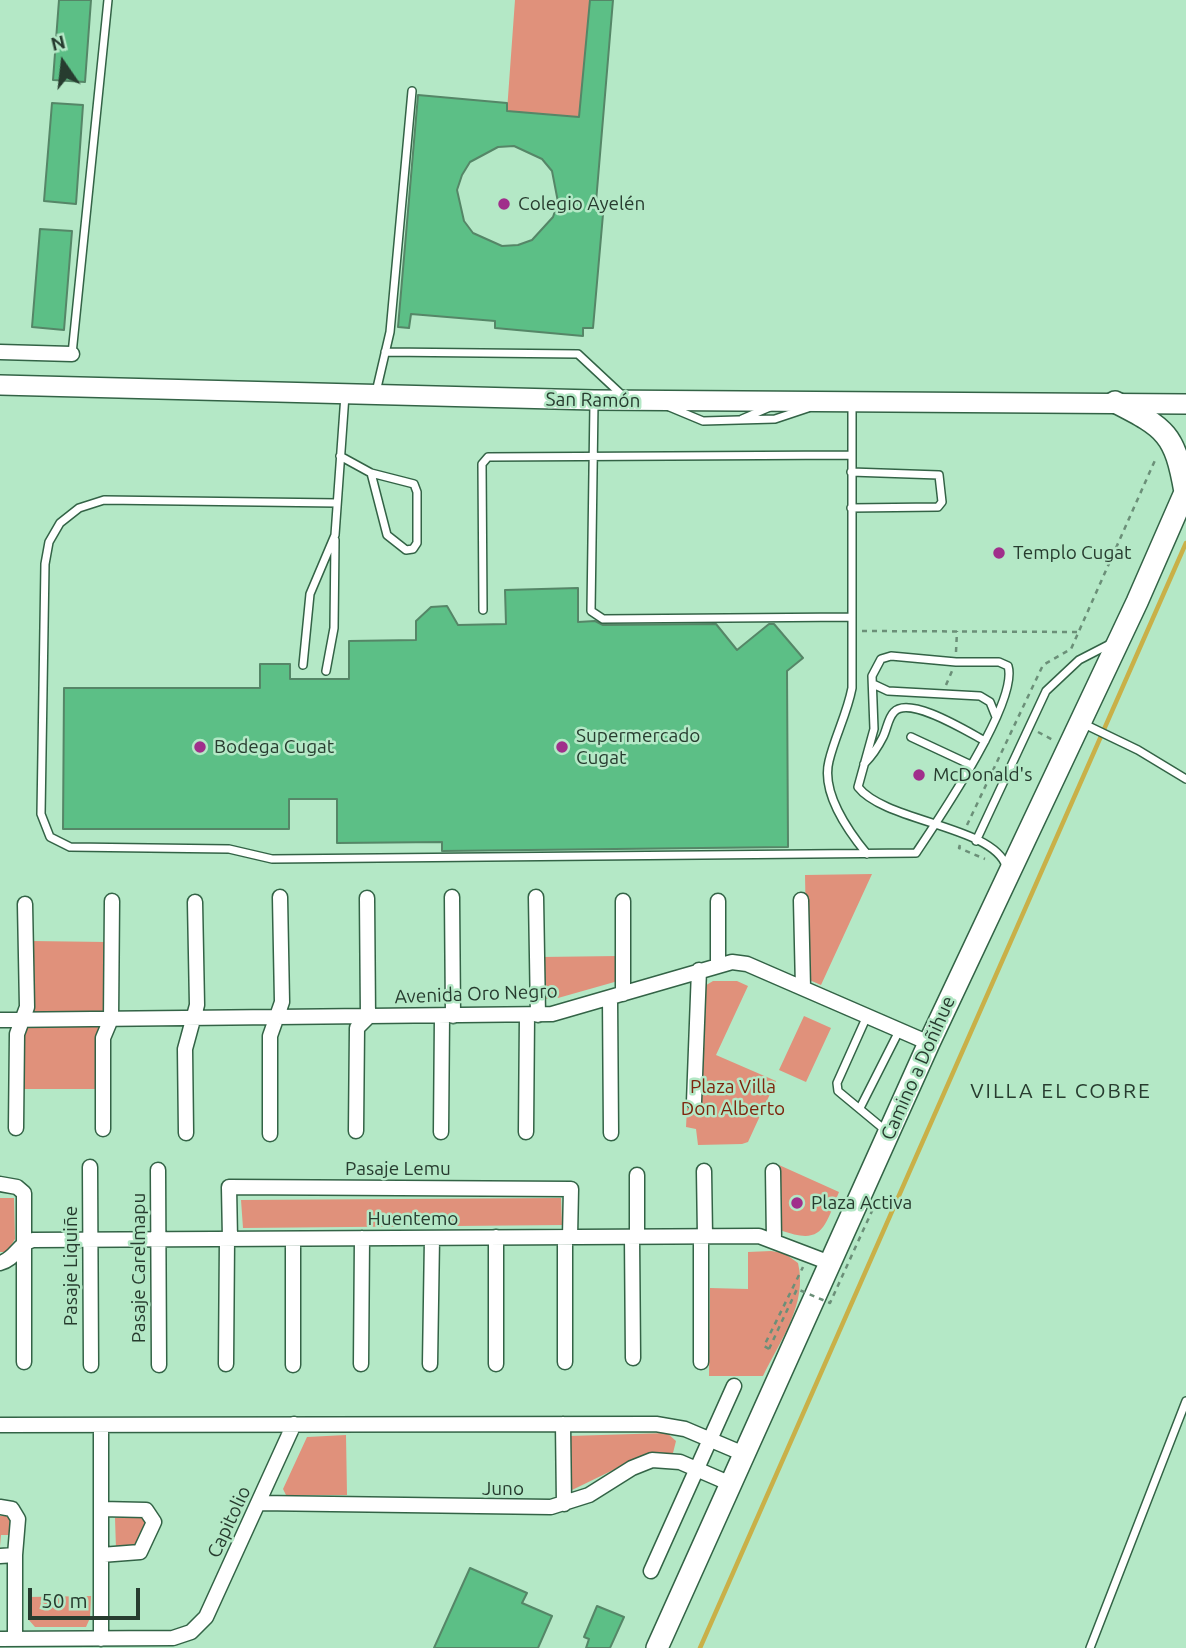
<!DOCTYPE html>
<meta charset="utf-8">
<style>
body{margin:0}
#map{position:relative;width:1186px;height:1648px;overflow:hidden;background:#b4e8c6;font-family:Ubuntu,sans-serif}
canvas{display:block}
.north{position:absolute;left:28px;top:28px;width:70px;height:70px;-webkit-text-stroke:5px #b4e8c6;paint-order:stroke;rotate:346deg;font-size:19px;font-weight:700;line-height:28px;text-align:center;color:#273c2f}
.north::after{content:'';display:block;margin:auto;width:24px;height:32px;background:#273c2f;clip-path:polygon(50% 0,100% 100%,50% 72%,0 100%)}
.scale{position:absolute;left:28px;top:1588px;width:112px;height:32px;box-sizing:border-box;border:4px solid #273c2f;border-top:0;padding-left:9px;font-size:21px;line-height:24px;white-space:nowrap;color:#273c2f;-webkit-text-stroke:5px #b4e8c6;paint-order:stroke}
</style>
<div id="map">
<canvas width="1186" height="1648"></canvas>
<div class="north">N</div>
<div class="scale">50 m</div>
</div>
<script>
const ctx = document.querySelector('canvas').getContext('2d');
ctx.lineJoin = 'round';
function paint(path, color) {
  ctx.fillStyle = color;
  ctx.fill(path, 'evenodd');
}
function strokePath(path, color, width, dash) {
  ctx.strokeStyle = color;
  ctx.lineWidth = width;
  ctx.lineCap = dash ? 'butt' : 'round';
  ctx.setLineDash(dash || []);
  ctx.stroke(path);
}
function write(font, color, halo, rows, align = 'center') {
  ctx.font = font + ' Ubuntu,sans-serif';
  ctx.lineWidth = 5;
  ctx.setLineDash([]);
  ctx.textBaseline = 'middle';
  ctx.strokeStyle = halo;
  ctx.fillStyle = color;
  for (const [text, x, y, turn = 0] of rows) {
    ctx.save();
    ctx.translate(x, y);
    ctx.rotate((+turn || 0) * Math.PI / 180);
    ctx.textAlign = isNaN(turn) ? turn : align;
    if (halo) ctx.strokeText(text, 0, 0);
    ctx.fillText(text, 0, 0);
    ctx.restore();
  }
}
paint(new Path2D(`
 M515,0H590L579,117L507,111Z
 M872,874L821,985L807,979L805,875Z
 M31,941L106,942V1004L99,1089H20V1037Z
 M618,956V981L558,998L541,999V957Z
 M713,981H737L748,986L716,1055L776,1081L748,1142L742,1144L698,1145L696,1129L686,1127L687,1108L700,1105L703,987Z
 M804,1016L831,1028L806,1082L779,1070Z
 M779,1165L839,1192C824,1228 823,1246 780,1230Z
 M0,1198H14L15,1239L7,1252H0Z
 M561,1198L562,1225L243,1228L241,1200Z
 M771,1251L784,1253L798,1263C808,1303 780,1341 763,1376H709L710,1288L748,1289V1252Z
 M667,1433L676,1441L673,1453L646,1454L570,1491L569,1436Z
 M346,1435L347,1495H286L283,1489L307,1437Z
 M0,1516H11L12,1535H1L0,1546Z
 M115,1518H149L137,1550L116,1549Z
 M91,1596L90,1618L86,1627H35L28,1619V1597Z`), '#e0917b');
strokePath(new Path2D(`
 M700,1648L1186,543`), '#c9b048', 4.5);
const building = new Path2D(`
 M59,0H91L85,82L53,80Z
 M590,0H613L596,202L604,203L593,328H583V336L495,328V321L411,314L409,328L398,327L418,95L507,103V111L579,117ZM514,146L542,159L552,171L558,202L553,217L532,240L518,245L502,246L473,233L464,221L457,190L462,175L470,162L498,147Z
 M52,103L83,105L76,204L44,201Z
 M40,229L72,231L64,330L32,327Z
 M578,588V622L595,621L603,625L716,624L737,650L769,624H774L803,658L787,671L788,847L442,851V842L337,843V799H289V829H63L64,688H260V664H290V679H349V641L416,640V621L431,607L447,606L458,625L506,624L505,590Z
 M470,1568L527,1593L522,1603L552,1616L538,1648H434Z
 M597,1606L624,1617L610,1648H586L589,1639L584,1637Z`);
paint(building, '#5cbf86');
strokePath(building, '#558667', 2);
const lane = new Path2D(`
 M385,352L578,354L623,396
 M72,354L108,0
 M376,392L390,332L412,91
 M594,403L591,611L603,619L852,617
 M852,404V688C847,714 835,736 829,761C821,792 848,831 867,854
 M667,406L703,421L775,419L808,408
 M742,419L770,407
 M340,456L371,473L414,484L417,492V543L413,549L406,550L387,535L371,473
 M337,503L104,500L79,508L60,523L49,542L45,564L41,814L50,837L70,847L229,849L272,859L916,853C938,820 1019,701 1008,666L999,662H956L891,656L881,659L872,676L874,729L858,787C885,822 993,826 1006,866
 M851,508L938,507L942,502L939,475L851,472
 M483,610L482,464L488,457L851,455
 M303,665L310,594L335,535L345,395
 M326,671L334,628L335,540
 M873,684L888,691L980,696L990,702L996,717
 M1084,724L1138,750L1186,779
 M911,737L971,765
 M864,764C872,756 878,747 883,737C887,729 888,718 894,712C909,695 968,732 985,741
 M976,841L1046,691L1079,660L1112,643
 M867,1016L837,1083L838,1091L885,1130
 M860,1108L899,1031
 M1090,1648L1186,1401`);
const street = new Path2D(`
 M0,352L72,354
 M452,897L453,1016
 M536,897L538,1015
 M801,900L803,988
 M718,901V964
 M623,994V901
 M610,998L611,1133
 M0,1020L552,1014L732,962L747,964L929,1043
 M694,1102L699,970
 M16,1128L17,1034L27,1007L25,904
 M103,1129V1038L111,1019L112,901
 M356,1131L357,1028L368,1017L367,898
 M441,1132L442,1016
 M526,1132L527,1015
 M186,1133L185,1049L197,1005L195,902
 M270,1134V1036L282,1002L280,897
 M90,1167L91,1365
 M158,1170L159,1365
 M704,1171L705,1236
 M773,1171L774,1240
 M637,1175V1237
 M0,1184L17,1187L24,1193V1362
 M701,1236V1362
 M496,1237V1364
 M632,1237L633,1358
 M230,1239L229,1187L571,1189L570,1237
 M0,1263C16,1259 17,1244 33,1240L759,1236L830,1263
 M565,1362V1237
 M226,1364L227,1239
 M361,1364L362,1238
 M430,1364L432,1238
 M293,1365V1239
 M563,1424L564,1504
 M0,1425L656,1424L685,1429L744,1454
 M101,1425V1639
 M259,1503L551,1507L589,1495L632,1468L652,1460L680,1462L731,1484
 M0,1507L12,1509L18,1519L15,1555V1639
 M101,1509L146,1510L154,1522L140,1552L101,1555
 M0,1556L15,1555
 M651,1571L734,1386
 M0,1639L173,1638L191,1632L206,1617L294,1424`);
const secondary = new Path2D(`
 M0,385L594,400L1186,404`);
const primary = new Path2D(`
 M1115,402C1166,428 1175,434 1185,492
 M657,1648L929,1043L1137,602L1186,490`);
strokePath(lane, '#336346', 10);
strokePath(street, '#336346', 17);
strokePath(secondary, '#336346', 22);
strokePath(primary, '#336346', 24);
strokePath(new Path2D(`
 M862,631L1079,632
 M956,652L957,631
 M946,685L952,671
 M1038,732L1053,740
 M967,825L1043,665L1071,649L1156,458
 M960,845L959,848L985,859
 M769,1349L764,1346L803,1267`), '#6b8f78', 2.5, [5, 5]);
strokePath(lane, '#fff', 7);
strokePath(street, '#fff', 14);
strokePath(secondary, '#fff', 19);
strokePath(primary, '#fff', 21);
strokePath(new Path2D(`
 M769,1349L797,1289L830,1303L877,1200`), '#6b8f78', 2.5, [5, 5]);
for (const [x, y, r, color] of [
 [504,204,7,"#a02f8b"],
 [999,553,7,"#a02f8b"],
 [200,747,7,"#a02f8b"],
 [562,747,7,"#a02f8b"],
 [919,775,7,"#a02f8b"],
 [797,1203,7,"#a02f8b"]
]) {
  const dot = new Path2D();
  dot.arc(x, y, r, 0, 2 * Math.PI);
  ctx.fillStyle = color;
  ctx.fill(dot);
  strokePath(dot, '#b4e8c6', 2.5);
}
write('19px', '#273c2f', '#b4e8c6', [
 ["Colegio Ayelén",518,204],
 ["Templo Cugat",1013,553],
 ["Supermercado",576,736],
 ["Cugat",576,758],
 ["Bodega Cugat",214,747],
 ["McDonald's",933,775],
 ["Plaza Activa",811,1203]
], 'left');
write('19px', '#273c2f', '#b4e8c6', [
 ["San Ramón",593,400,1],
 ["Avenida Oro Negro",476,994,-2],
 ["Camino a Doñihue",918,1068,-66],
 ["Pasaje Lemu",398,1169],
 ["Huentemo",413,1219],
 ["Pasaje Liquiñe",71,1266,-90],
 ["Pasaje Carelmapu",139,1268,-90],
 ["Juno",503,1489],
 ["Capitolio",229,1522,-65]
]);
write('19px', '#7d260d', '#b4e8c6', [
 ["Plaza Villa",733,1087],
 ["Don Alberto",733,1109]
]);
ctx.letterSpacing = '2px';
write('21px', '#273c2f', '#b4e8c6', [
 ["VILLA EL COBRE",1061,1091]
]);
ctx.letterSpacing = '0px';
</script>
